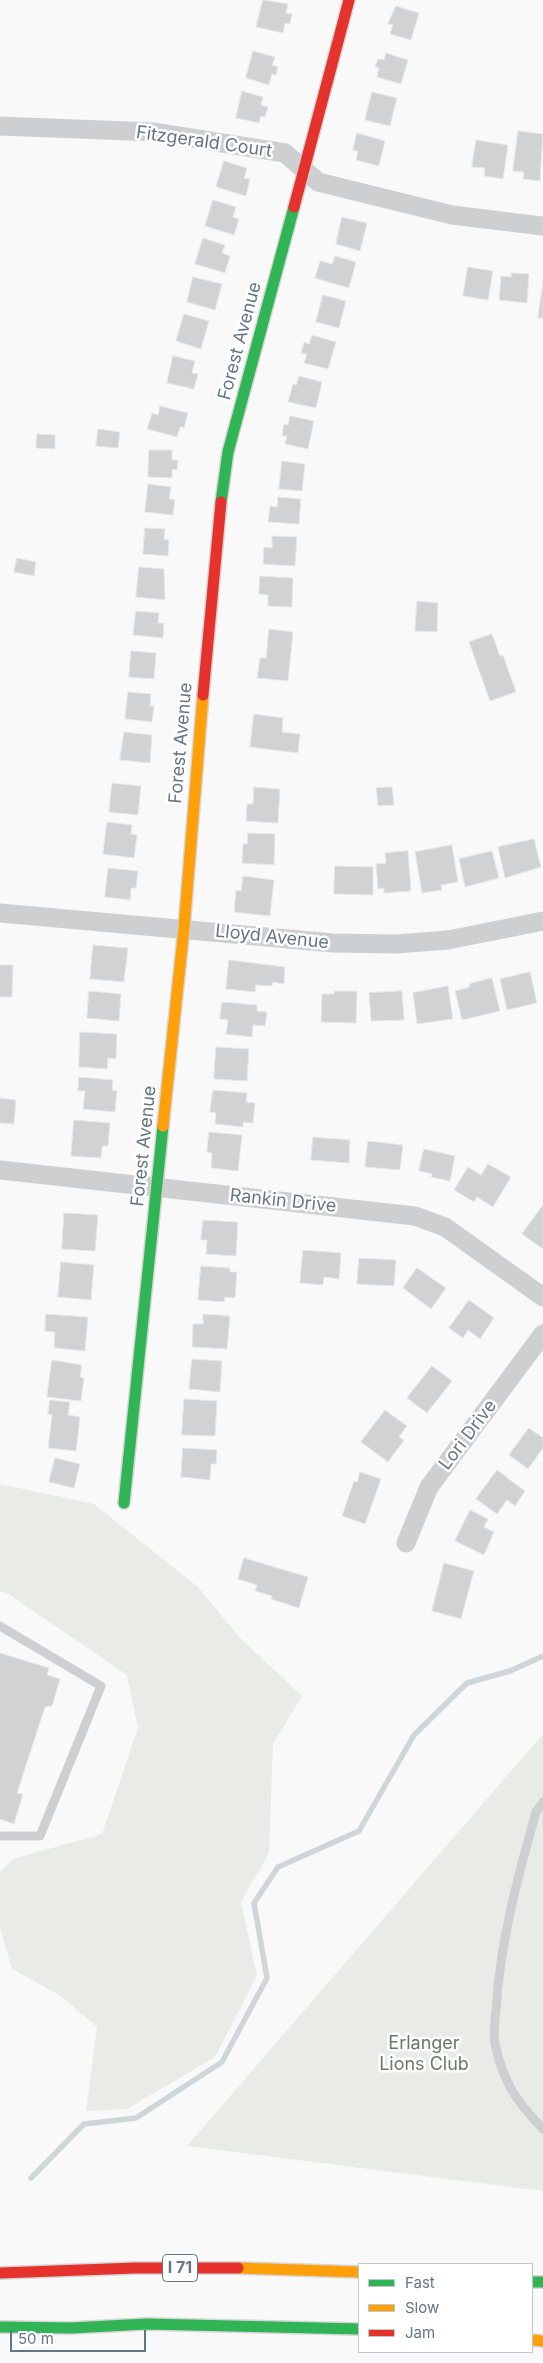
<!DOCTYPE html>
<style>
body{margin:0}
#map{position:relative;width:543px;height:2363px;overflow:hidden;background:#f9f9f9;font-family:Inter,sans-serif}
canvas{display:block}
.legend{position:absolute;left:358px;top:2263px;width:175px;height:90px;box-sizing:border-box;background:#fff;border:1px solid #c1c8cd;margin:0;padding:6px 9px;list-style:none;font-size:15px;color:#657683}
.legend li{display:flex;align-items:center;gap:10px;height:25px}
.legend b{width:25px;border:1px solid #c1c8cd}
.scale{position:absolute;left:10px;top:2330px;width:136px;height:22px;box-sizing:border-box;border:2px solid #657683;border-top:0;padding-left:6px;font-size:15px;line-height:18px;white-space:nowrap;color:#657683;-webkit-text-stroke:4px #fff;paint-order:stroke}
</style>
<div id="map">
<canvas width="543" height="2363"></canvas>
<ul class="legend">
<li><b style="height:6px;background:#30b455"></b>Fast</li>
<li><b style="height:6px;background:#ff9f0a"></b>Slow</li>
<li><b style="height:6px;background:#e5322d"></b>Jam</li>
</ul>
<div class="scale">50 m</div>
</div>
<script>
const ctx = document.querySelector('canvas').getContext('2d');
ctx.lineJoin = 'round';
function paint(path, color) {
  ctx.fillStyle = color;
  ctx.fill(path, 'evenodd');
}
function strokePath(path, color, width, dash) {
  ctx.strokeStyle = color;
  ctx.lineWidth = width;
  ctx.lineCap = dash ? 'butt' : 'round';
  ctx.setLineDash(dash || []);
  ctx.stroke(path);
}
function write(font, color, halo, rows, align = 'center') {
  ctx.font = font + ' Inter,sans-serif';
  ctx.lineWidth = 5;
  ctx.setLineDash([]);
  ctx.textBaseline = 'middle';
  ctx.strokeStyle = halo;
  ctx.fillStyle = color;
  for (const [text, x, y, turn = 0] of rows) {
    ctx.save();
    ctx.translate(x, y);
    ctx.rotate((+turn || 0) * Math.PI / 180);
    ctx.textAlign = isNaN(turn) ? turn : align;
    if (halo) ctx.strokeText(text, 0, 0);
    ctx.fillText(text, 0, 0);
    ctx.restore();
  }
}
paint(new Path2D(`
 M0,1484L94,1504L198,1587L240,1638L302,1696L273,1744L269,1853L241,1902L257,1976L215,2057L127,2109L86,2111L97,2027L61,1996L12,1969L0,1928V1872L13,1859L102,1834L138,1728L127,1675L7,1593L0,1591Z
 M543,1734V2191L187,2146Z`), '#e8ebe6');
strokePath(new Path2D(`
 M31,2178L84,2124L136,2118L222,2062L267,1978L254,1903L278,1867L359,1831L414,1735L467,1683L510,1671L543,1656`), '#ced6d9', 5.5);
const building = new Path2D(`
 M263,0L288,4L286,13L292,14L290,24L285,23L283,33L256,27Z
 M396,6L419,13L411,40L390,34L393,25L388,24Z
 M253,51L275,57L272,65L278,67L276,75L272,74L269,85L246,78Z
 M386,53L408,60L401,84L377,77L379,68L375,67L378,59L384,60Z
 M242,91L263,97L261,105L268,107L265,117L261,116L259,123L236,118Z
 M372,92L397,98L390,126L365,120Z
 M518,131L543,134L540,181L523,179L524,172L513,171Z
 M357,133L385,141L379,166L356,160L358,151L353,150Z
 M476,140L508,145L503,179L484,176L485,168L472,167Z
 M224,161L247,168L244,178L250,179L246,196L216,187Z
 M213,200L236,207L233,217L239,219L234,235L205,226Z
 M342,217L367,223L360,251L336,244Z
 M203,238L225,245L222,253L230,256L225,273L195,264Z
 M335,256L356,262L349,288L315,278L320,261L332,264Z
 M468,267L493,271L488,300L463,296Z
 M511,273L529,274L527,303L499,300L501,276L511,277Z
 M193,277L222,284L215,310L187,302Z
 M543,282V318H538Z
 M323,295L346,301L339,328L316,322Z
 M184,314L209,321L201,349L176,341Z
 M312,335L336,342L328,369L304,363L307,354L301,353L304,342L309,344Z
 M173,356L195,361L192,373L198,374L194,389L167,383Z
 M299,376L322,382L316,408L288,402L293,384L296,385Z
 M160,406L188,413L184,428L180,427L177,437L147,429L152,413L158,415Z
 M290,416L314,421L308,449L285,444L287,436H282L284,424L288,425Z
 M98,429L120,432L118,448L96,446Z
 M37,434L55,435V449L36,448Z
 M149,450H172V460H178L177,470L172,469V478L148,477Z
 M282,461L305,464L302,491L279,489Z
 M148,484L171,487L169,499L175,500L173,515L145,512Z
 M278,497L301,499L299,524L268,522L270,506L277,507Z
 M145,528L165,529L164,539L169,540L168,556L143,554Z
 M272,536L297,537L295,566L263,564L264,547L272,548Z
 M17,558L36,562L34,576L14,572Z
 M139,567L164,569L165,600L136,597Z
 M260,576L293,578L292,607L268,606V595L259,594Z
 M417,601L438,603L437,632L415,631Z
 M136,611L159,613L158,623H164L163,638L133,635Z
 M269,629L293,632L288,681L257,678L260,658H266Z
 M492,634L500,656L503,655L516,692L490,701L469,642Z
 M131,651L156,653L154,679L129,677Z
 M128,692L151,694L150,706H154L152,722L125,719Z
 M254,714L283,718L282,732L300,734L298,753L250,747Z
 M124,732L152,735L150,763L120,760Z
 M112,783L141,786L138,815L109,812Z
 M254,787L280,789L278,823L246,821L247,804H253Z
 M392,787L394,805L378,806L376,788Z
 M107,822L132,825L131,834L137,835L134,858L103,854Z
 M248,833L275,834L274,865L242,863L243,844H247Z
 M534,839L541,867L505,878L498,847Z
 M452,845L458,882L441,885L442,890L422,893L415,852Z
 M408,851L411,891L384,893V888L378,889L376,864L386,863L385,853Z
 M492,851L499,878L465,887L459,859Z
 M335,866L373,867V895L334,894Z
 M108,868L138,871L136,888H131L130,900L105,897Z
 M243,876L274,880L270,916L234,912L236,890L241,891Z
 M93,945L128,948L124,982L90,979Z
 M229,960L285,967L284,984L273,982L272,986L256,985L255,992L226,989Z
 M0,965H13L12,997H0Z
 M530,972L537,1003L507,1010L500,979Z
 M492,978L500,1011L462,1020L455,991L470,987L469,984Z
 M448,986L453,1019L417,1024L413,993Z
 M89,991L121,994L119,1021L87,1018Z
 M334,991H357L356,1023L321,1022L322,994H334Z
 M402,991L404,1020L371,1021L369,993Z
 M222,1002L257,1005V1011L267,1012L265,1026L253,1025L252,1037L226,1034L228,1020L220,1019Z
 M80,1032L117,1034L116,1059L108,1058L107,1069L79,1067Z
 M216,1047L249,1049L247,1081L214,1079Z
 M79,1077L113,1080L112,1090L117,1091L115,1112L83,1109L85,1091H78Z
 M213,1090L247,1093L246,1102L255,1103L253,1123L243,1122V1127L215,1124L216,1113L210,1112Z
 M0,1098L16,1100L14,1124L0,1123Z
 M74,1120L110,1123L108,1146H102L101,1158L71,1156Z
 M209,1132L242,1135L238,1171L211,1168L212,1153L207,1152Z
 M313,1137L350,1140L349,1163L311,1160Z
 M368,1141L403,1145L400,1170L365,1167Z
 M424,1149L455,1156L450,1181L431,1177L432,1174L419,1171Z
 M488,1164L511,1177L493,1207L477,1197L474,1202L454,1190L468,1167L481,1175Z
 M543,1205V1249L522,1234Z
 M64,1213L98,1215L95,1251L62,1249Z
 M203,1220L238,1222L236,1256L206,1254L207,1240H201Z
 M303,1250L341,1253L339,1279L324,1277L323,1285L300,1283Z
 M359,1258L396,1260L394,1286L357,1284Z
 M61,1262L94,1265L91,1300L58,1297Z
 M201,1266L230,1268V1272H237L235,1298L225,1297L224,1302L198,1300Z
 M417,1268L446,1288L431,1309L403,1288Z
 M469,1300L494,1318L480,1339L468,1330L463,1338L449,1328Z
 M46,1314L88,1317L85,1351L54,1348L55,1332L45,1331Z
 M203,1314L230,1316L227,1349L192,1347L193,1324H203Z
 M192,1359L222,1361L220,1392L189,1389Z
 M52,1360L82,1365L80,1377L84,1378L81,1401L47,1397Z
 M432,1366L452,1381L427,1413L407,1398Z
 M184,1399L217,1401L215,1436L182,1435Z
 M50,1400L70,1402L68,1415L80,1417L76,1451L48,1448L52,1415L48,1414Z
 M385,1410L407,1426L399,1437L404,1440L388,1462L361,1442Z
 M529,1428L543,1438V1448L528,1469L509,1455Z
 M183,1448L217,1450L216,1464H211L210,1480L181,1477Z
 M55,1458L80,1464L74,1488L49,1482Z
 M497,1470L525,1491L515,1506L507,1500L497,1514L476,1499Z
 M360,1472L381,1479L365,1524L342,1516L354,1481L357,1482Z
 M470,1510L488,1519L484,1527L494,1532L484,1555L455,1541Z
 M244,1558L308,1577L299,1608L271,1599L272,1596L255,1591L257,1585L238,1579Z
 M444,1563L474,1571L461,1619L432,1611Z
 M0,1653L49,1668L47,1675L60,1679L52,1706L45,1707L17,1793L23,1794L14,1824L0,1819Z`);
paint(building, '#d0d2d3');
strokePath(building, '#e8e8e8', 1);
const fast = new Path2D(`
 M221,502L228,452L294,207
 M124,1503L163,1126
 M532,2282H543
 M0,2327L71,2328L146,2324L359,2329`);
const slow = new Path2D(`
 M163,1126L184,928L203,695
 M238,2268L359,2272
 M532,2340L543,2341`);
const jam = new Path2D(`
 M294,207L349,0
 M203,695L221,502
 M0,2273L135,2268H238`);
strokePath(fast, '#d5d6d7', 14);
strokePath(slow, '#d5d6d7', 14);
strokePath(jam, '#d5d6d7', 14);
strokePath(new Path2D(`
 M0,1626L101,1686L40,1836H0
 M543,1802L536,1812C518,1876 500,1942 496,2010C495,2020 493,2034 495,2044C503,2082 516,2101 543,2129`), '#cecfd0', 9);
strokePath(new Path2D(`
 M0,126L153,132L285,153L318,182L452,215L543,226
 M0,913L333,943L396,944L448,940L543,921
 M0,1170L415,1216L445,1227L543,1297
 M406,1543L429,1487L543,1334`), '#cecfd0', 19);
strokePath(fast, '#30b455', 11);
strokePath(slow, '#ff9f0a', 11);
strokePath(jam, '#e5322d', 11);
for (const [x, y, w] of [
 [180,2268,35]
]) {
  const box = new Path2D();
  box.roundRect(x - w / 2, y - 13.5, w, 27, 4);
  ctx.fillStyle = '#fff';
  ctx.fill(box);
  strokePath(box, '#657683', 1);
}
write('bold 16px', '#657683', null, [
 ["I 71",180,2268]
]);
write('18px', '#657683', '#fff', [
 ["Fitzgerald Court",204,142,8],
 ["Forest Avenue",240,341,-75],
 ["Forest Avenue",181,743,-85],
 ["Lloyd Avenue",272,937,6],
 ["Forest Avenue",144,1146,-84],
 ["Rankin Drive",283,1201,6],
 ["Lori Drive",468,1435,-53]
]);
write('18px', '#687a64', '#fff', [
 ["Erlanger",424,2044],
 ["Lions Club",424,2065]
]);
</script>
